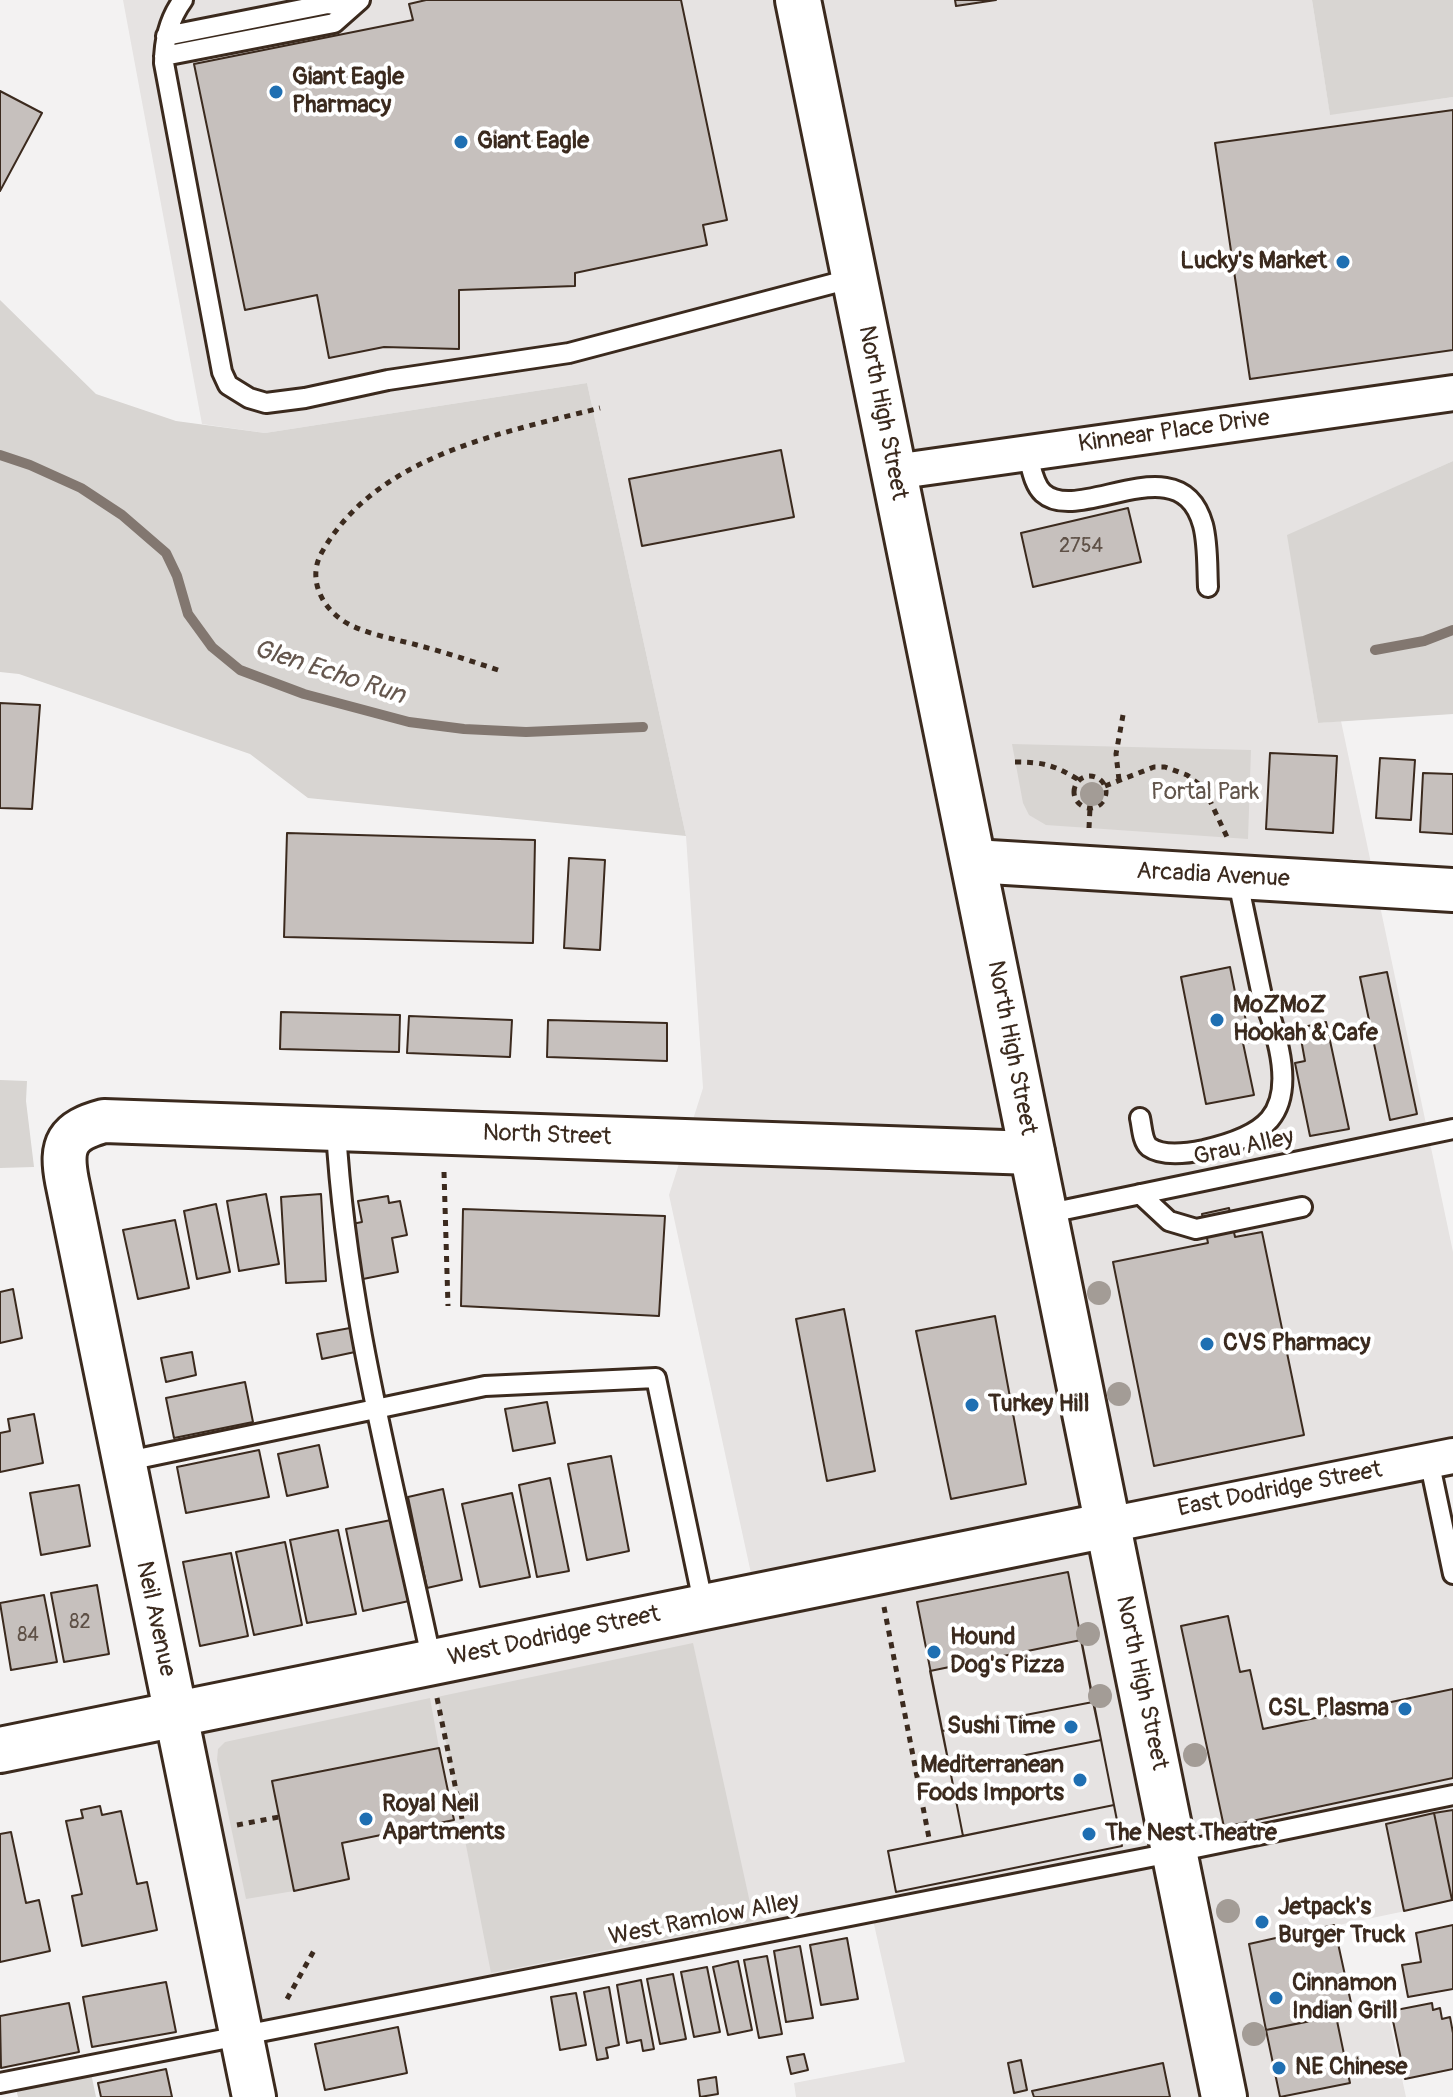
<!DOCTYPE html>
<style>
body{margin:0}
canvas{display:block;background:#f3f2f2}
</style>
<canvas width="1453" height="2097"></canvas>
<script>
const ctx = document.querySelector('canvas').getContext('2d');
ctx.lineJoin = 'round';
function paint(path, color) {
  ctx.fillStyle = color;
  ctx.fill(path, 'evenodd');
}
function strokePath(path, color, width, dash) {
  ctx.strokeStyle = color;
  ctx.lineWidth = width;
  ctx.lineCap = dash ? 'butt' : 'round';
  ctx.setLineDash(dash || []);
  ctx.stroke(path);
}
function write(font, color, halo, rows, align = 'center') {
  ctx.font = font + ' Pangolin,sans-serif';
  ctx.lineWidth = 8;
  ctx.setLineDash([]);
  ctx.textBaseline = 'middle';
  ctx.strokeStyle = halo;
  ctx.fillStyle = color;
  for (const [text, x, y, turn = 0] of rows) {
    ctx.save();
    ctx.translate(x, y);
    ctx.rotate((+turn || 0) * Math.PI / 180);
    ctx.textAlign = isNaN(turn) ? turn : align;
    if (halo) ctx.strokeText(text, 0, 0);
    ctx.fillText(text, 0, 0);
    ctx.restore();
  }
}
paint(new Path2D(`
 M123,0H1312L1330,114L1453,97V461L1288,536L1318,723L1341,721L1453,1252V1459L1437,1462L1453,1552V1901L1334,1926L1353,2012L1386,2005L1406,2097H796L794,2083L905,2062L871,1911L230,2045L162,1705L752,1578L669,1195L703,1088L686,836L587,383L265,433L202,424Z`), '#e6e3e2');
paint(new Path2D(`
 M1312,0H1453V97L1330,115Z
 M0,300L96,394L176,421L265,433L587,383L686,836L308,798L250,754L19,674L0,672Z
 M1453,461V714L1318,723L1287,535Z
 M1012,744L1251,750L1248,839L1046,825L1029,815L1023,803Z
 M0,1080L27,1081L26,1101L34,1167L0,1168Z
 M693,1643L754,1921L491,1973L437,1697Z
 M430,1698L439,1748L272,1781L294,1891L246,1899L217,1760L218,1749L225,1742Z
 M91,2073L96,2097H18L16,2089Z`), '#d8d5d2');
strokePath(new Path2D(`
 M0,455L30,465L81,488L122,515L166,553L177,576L188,614L212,647L240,670L304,694L409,722L464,729L526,732L643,727
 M1375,650L1424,641L1453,630`), '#827770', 10);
const building = new Path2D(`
 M426,0H681L727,220L703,225L707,245L575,273V286L459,290V349L384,347L329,358L317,295L245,310L194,64L413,20L409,4Z
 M955,0H996L956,6Z
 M0,91L42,113L0,191Z
 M1453,110V350L1250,379L1215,143Z
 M781,450L794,517L642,546L629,479Z
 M1128,508L1141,562L1033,587L1021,533Z
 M0,703L40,705L32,809L0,808Z
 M1270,753L1337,756L1333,833L1266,829Z
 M1380,758L1415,760L1411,820L1376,818Z
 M1423,773L1453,774V834L1420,832Z
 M287,833L535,840L533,943L284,937Z
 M569,858L605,860L600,950L564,948Z
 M1230,967L1236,997L1241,996L1250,1042L1243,1043L1254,1095L1206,1104L1181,977Z
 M1387,972L1417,1114L1390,1120L1360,977Z
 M281,1012L400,1015L399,1052L280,1049Z
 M409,1016L512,1020L510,1057L407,1053Z
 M548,1020L667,1023V1061L547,1057Z
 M1326,1022L1349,1129L1310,1136L1295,1063L1305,1061L1299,1028Z
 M266,1194L279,1264L239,1271L227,1201Z
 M321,1194L326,1281L286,1283L281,1197Z
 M388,1196L389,1203L400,1201L407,1235L392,1238L398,1272L363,1279L352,1224L362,1222L358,1201Z
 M216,1204L230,1272L197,1279L184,1211Z
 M1229,1208L1235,1237L1262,1232L1304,1435L1154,1466L1113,1262L1208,1243L1202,1214Z
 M463,1209L665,1216L659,1316L461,1306Z
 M175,1220L189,1288L138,1299L123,1230Z
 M13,1289L22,1338L0,1343V1292Z
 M844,1309L875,1471L827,1481L796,1319Z
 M995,1316L1026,1484L951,1499L916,1331Z
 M350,1328L355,1352L322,1359L317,1334Z
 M192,1352L196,1375L166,1382L161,1358Z
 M245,1382L253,1422L174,1438L166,1398Z
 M547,1402L555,1443L513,1451L505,1409Z
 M34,1414L43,1463L0,1472V1433L10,1431L8,1419Z
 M319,1445L328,1487L287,1496L278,1454Z
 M259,1450L269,1497L186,1513L177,1467Z
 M611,1456L629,1551L587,1560L568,1464Z
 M550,1478L569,1571L537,1577L519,1485Z
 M79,1485L90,1546L41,1555L30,1493Z
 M443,1489L462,1580L427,1588L408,1497Z
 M512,1493L530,1577L480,1587L462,1504Z
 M391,1520L409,1601L363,1611L346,1529Z
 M338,1530L356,1614L307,1623L290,1540Z
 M285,1542L302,1625L254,1635L236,1552Z
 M231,1553L248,1636L200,1646L183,1562Z
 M1068,1572L1122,1846L896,1892L888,1851L963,1836L917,1602Z
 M97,1585L109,1654L64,1662L51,1593Z
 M44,1595L57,1662L11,1670L0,1603Z
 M1228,1616L1240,1672L1250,1670L1263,1729L1453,1689V1778L1224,1827L1181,1626Z
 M1081,1640L1093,1702L942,1731L930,1671Z
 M1093,1702L1101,1740L950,1770L942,1731Z
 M1101,1740L1114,1805L963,1836L950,1770Z
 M439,1748L454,1820L342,1843L349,1879L294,1891L272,1781Z
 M1114,1805L1122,1846L896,1892L888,1851Z
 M100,1806L102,1815L121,1811L137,1884L147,1882L157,1930L82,1946L72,1896L82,1894L66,1821L83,1818L81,1810Z
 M1453,1810V1900H1452L1434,1813Z
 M1434,1813L1452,1900L1404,1911L1386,1824Z
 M11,1832L26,1903L39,1900L50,1951L0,1962V1834Z
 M1334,1925L1353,2012L1266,2030L1249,1944Z
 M1453,1925V1989L1408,1997L1402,1965L1421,1962L1416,1933Z
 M847,1938L858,1999L821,2005L810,1945Z
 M800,1946L813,2018L786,2022L774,1951Z
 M767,1956L782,2034L759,2038L744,1960Z
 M738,1961L752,2030L728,2035L713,1967Z
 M707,1967L720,2032L694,2037L681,1972Z
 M673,1974L686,2039L660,2044L647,1979Z
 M641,1980L654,2049L643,2051L641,2040L627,2043L617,1985Z
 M166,1982L176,2032L92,2047L83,1997Z
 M609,1987L619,2045L606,2048L608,2058L597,2060L584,1992Z
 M576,1993L586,2045L560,2050L551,1997Z
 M69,2003L79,2052L1,2068L0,2016Z
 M1432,2003L1433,2010L1440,2008L1442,2019L1450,2017L1453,2033V2069L1405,2079L1391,2011Z
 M1336,2016L1350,2083L1280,2097L1266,2030Z
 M398,2027L407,2073L325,2090L315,2044Z
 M804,2054L808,2070L791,2074L787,2057Z
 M1021,2060L1027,2090L1014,2093L1008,2063Z
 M1163,2063L1170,2097H1034L1032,2091Z
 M166,2069L172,2097H101L98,2083Z
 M716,2077L718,2094L700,2097L698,2080Z`);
paint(building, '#c6c0bd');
strokePath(building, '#3b2a1e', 2);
const service = new Path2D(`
 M183,0C169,19 164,39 164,63L222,372L228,385L249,398L266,403L305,398L388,380L569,353L854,278
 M166,36L328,4L350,8
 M164,56L334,23L360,0
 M1027,453C1031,465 1033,484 1043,493C1079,526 1180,442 1203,525C1208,544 1207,566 1208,587
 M1140,1118C1142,1126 1142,1141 1149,1147C1163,1157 1189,1153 1204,1150C1265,1136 1293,1116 1279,1049C1275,1030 1271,1014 1262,996L1237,877
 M336,1129C346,1310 395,1486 432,1662
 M1140,1194L1169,1221L1196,1229L1302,1207
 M1045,1214L1453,1129
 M1429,1460L1453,1574
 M123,1462L485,1386L656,1378L704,1607
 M0,2083L1176,1852L1453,1795`);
const minor = new Path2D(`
 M894,472L1453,393
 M1108,1525L1453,1456`);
const tertiary = new Path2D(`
 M973,861L1453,890
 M254,2097L67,1181C60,1144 67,1131 104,1121L1033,1153`);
const secondary = new Path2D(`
 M0,1750L1108,1525`);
const primary = new Path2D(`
 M798,0L1224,2097`);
strokePath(service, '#3b2a1e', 24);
strokePath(minor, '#3b2a1e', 40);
strokePath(tertiary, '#3b2a1e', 48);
strokePath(secondary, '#3b2a1e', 50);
strokePath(primary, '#3b2a1e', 50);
strokePath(new Path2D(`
 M498,670C471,661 444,652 417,645C395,639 360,633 342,620C319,604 308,576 322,552C377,455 502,433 600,408
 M1015,762C1044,762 1054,765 1079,780
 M1074 792a16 16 0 1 1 32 0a16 16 0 1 1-32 0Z
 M1119,780L1116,754L1123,715
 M1105,786L1154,767H1165L1187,775L1204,788L1227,837
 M1089,828L1090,808
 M444,1172L448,1306
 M884,1607L929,1838
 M437,1698L462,1819
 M237,1825L279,1817
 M287,1999L316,1947`), '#3b2a1e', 5, [6, 6]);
strokePath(service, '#fff', 18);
strokePath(minor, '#fff', 34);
strokePath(tertiary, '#fff', 42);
strokePath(secondary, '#fff', 44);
strokePath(primary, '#fff', 44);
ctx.fillStyle = '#a39c96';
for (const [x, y] of [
 [1092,794],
 [1099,1293],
 [1119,1394],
 [1088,1634],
 [1100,1696],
 [1195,1755],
 [1228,1911],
 [1254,2034]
]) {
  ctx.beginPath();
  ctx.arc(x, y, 12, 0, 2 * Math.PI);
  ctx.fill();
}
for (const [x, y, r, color] of [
 [276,92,8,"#1f6fb2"],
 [461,142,8,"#1f6fb2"],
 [1343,262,8,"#1f6fb2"],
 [1217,1020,8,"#1f6fb2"],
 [1207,1344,8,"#1f6fb2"],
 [972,1405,8,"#1f6fb2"],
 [934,1652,8,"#1f6fb2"],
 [1405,1709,8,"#1f6fb2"],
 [1071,1727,8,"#1f6fb2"],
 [1080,1780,8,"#1f6fb2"],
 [366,1819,8,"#1f6fb2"],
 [1089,1834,8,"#1f6fb2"],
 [1262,1922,8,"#1f6fb2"],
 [1276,1998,8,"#1f6fb2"],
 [1279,2068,8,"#1f6fb2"]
]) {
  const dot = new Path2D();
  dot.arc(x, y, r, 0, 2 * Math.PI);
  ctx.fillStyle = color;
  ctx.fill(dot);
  strokePath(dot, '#fff', 3);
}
write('20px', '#5e5046', null, [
 ["2754",1081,547],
 ["82",80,1623],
 ["84",28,1636]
]);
write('bold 24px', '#3b2a1e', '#fff', [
 ["Giant Eagle",292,78],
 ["Pharmacy",292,106],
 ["Giant Eagle",477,142],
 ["Lucky's Market",1327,262,"right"],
 ["MoZMoZ",1233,1006],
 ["Hookah & Cafe",1233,1034],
 ["CVS Pharmacy",1223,1344],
 ["Turkey Hill",988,1405],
 ["Hound",950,1638],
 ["Dog's Pizza",950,1666],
 ["CSL Plasma",1389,1709,"right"],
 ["Sushi Time",1055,1727,"right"],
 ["Mediterranean",1064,1766,"right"],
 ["Foods Imports",1064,1794,"right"],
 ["Royal Neil",382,1805],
 ["Apartments",382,1833],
 ["The Nest Theatre",1105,1834],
 ["Jetpack's",1278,1908],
 ["Burger Truck",1278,1936],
 ["Cinnamon",1292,1984],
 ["Indian Grill",1292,2012],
 ["NE Chinese",1295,2068]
], 'left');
write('24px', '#3b2a1e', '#fff', [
 ["North High Street",882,413,79],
 ["Kinnear Place Drive",1174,432,-8],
 ["Arcadia Avenue",1213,876,3],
 ["North High Street",1011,1048,79],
 ["North Street",547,1136,2],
 ["Grau Alley",1244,1148,-12],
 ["East Dodridge Street",1280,1490,-11],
 ["Neil Avenue",155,1619,78],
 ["West Dodridge Street",554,1637,-12],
 ["North High Street",1141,1683,78],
 ["West Ramlow Alley",704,1920,-11]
]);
write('24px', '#62554b', '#fff', [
 ["Portal Park",1205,793]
]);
write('italic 26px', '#65574e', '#fff', [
 ["Glen Echo Run",329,673,18]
]);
</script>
